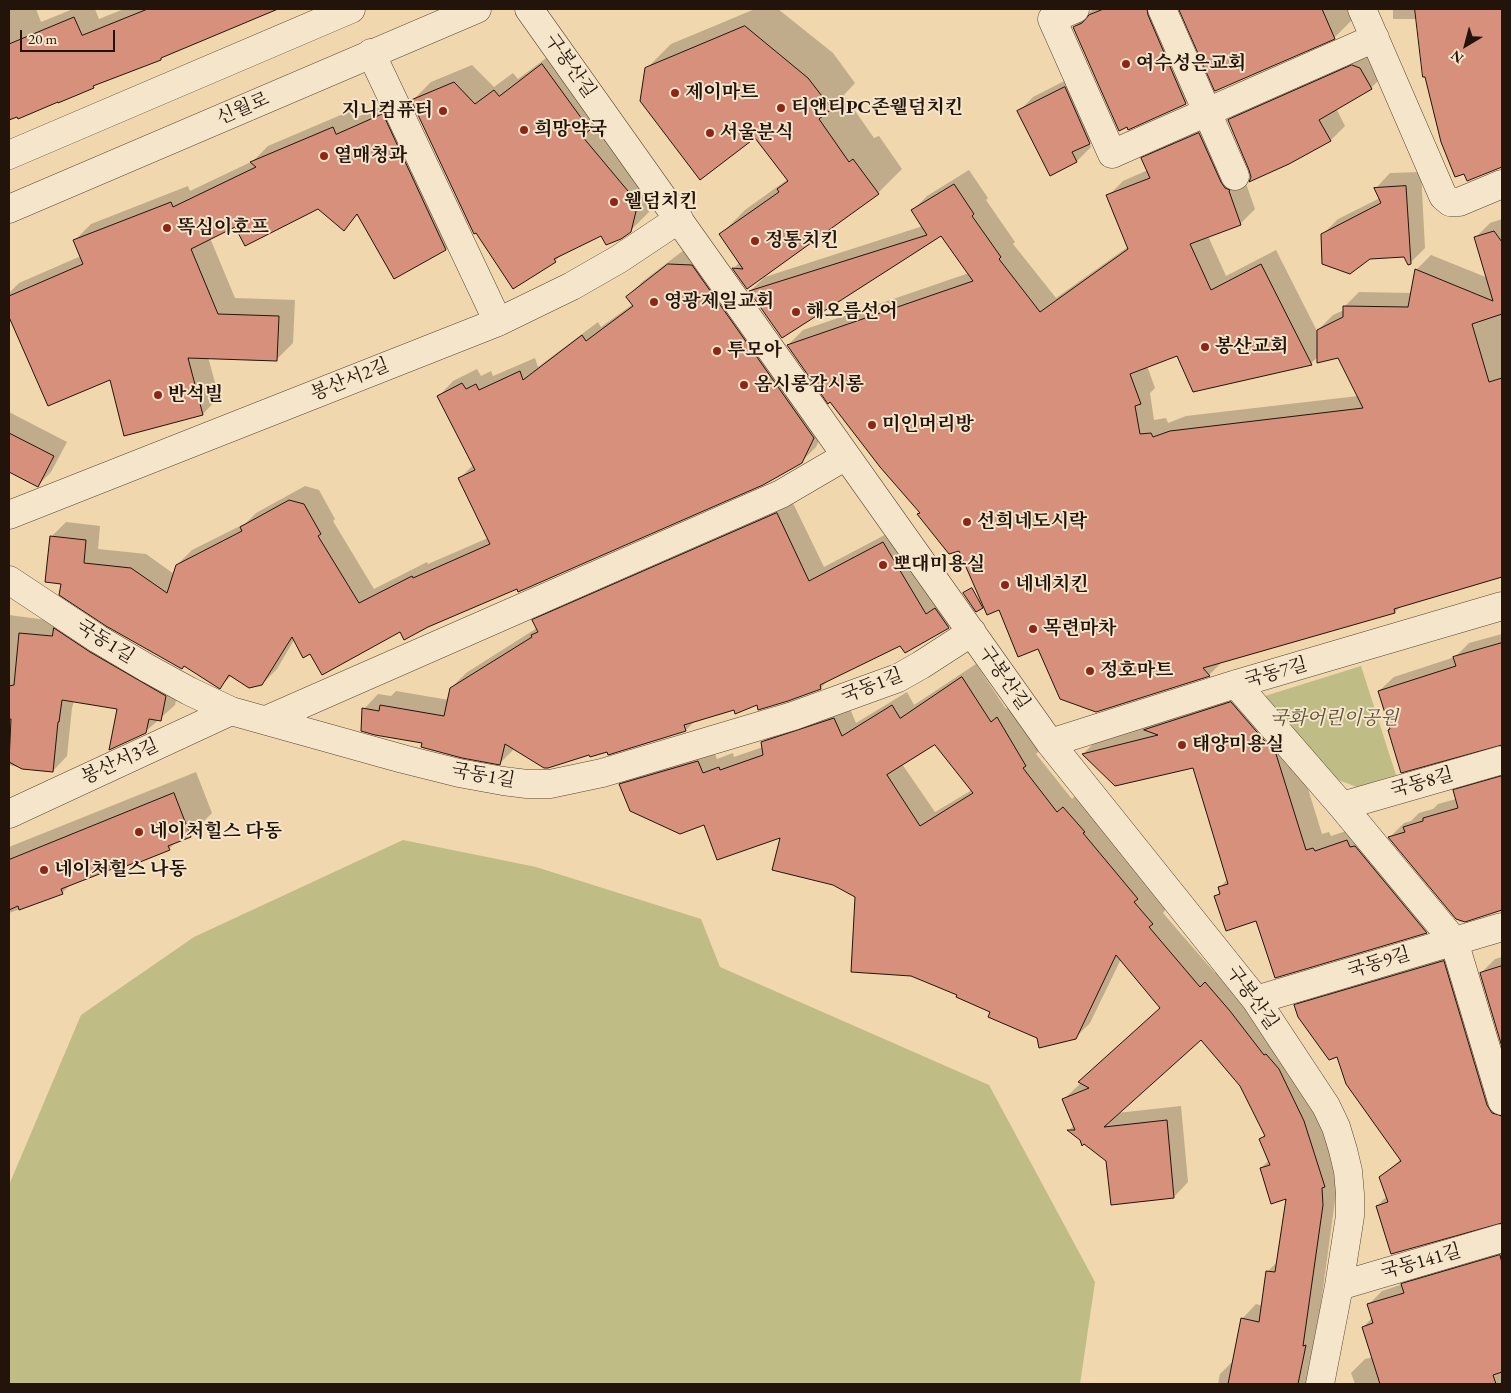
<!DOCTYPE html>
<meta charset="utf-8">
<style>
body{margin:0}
#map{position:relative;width:1511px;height:1393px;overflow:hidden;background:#f0d7ad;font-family:"EB Garamond",serif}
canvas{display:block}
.frame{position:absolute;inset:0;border:10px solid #22140a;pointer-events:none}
.north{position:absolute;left:1441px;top:20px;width:50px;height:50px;-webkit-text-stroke:4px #f5e5ca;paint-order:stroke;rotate:217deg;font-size:14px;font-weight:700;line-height:20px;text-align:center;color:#22140a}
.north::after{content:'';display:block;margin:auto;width:18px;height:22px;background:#22140a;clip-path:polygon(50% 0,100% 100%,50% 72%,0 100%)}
.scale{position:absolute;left:20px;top:30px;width:95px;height:22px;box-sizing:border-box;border:2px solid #22140a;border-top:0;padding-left:6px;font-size:15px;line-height:18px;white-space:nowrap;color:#22140a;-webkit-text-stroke:4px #f5e5ca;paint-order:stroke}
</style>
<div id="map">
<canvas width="1511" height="1393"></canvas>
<div class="frame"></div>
<div class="north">N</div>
<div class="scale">20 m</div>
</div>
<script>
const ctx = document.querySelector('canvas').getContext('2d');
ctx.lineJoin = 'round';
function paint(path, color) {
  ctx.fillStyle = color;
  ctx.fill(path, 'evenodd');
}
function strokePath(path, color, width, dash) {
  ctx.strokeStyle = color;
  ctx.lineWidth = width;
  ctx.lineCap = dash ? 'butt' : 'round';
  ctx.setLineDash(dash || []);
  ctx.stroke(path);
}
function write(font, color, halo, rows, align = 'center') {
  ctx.font = font + ' "EB Garamond","Noto Serif KR",serif';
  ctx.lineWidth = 4;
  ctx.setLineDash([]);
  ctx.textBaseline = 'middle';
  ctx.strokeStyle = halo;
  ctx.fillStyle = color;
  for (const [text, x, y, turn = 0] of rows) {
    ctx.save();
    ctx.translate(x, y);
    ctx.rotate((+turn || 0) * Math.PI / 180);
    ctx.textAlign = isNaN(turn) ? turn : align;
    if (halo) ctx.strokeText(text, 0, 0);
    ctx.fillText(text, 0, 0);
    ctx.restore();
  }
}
paint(new Path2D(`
 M1361,666L1396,775L1357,787L1330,777L1270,712L1265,696Z
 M403,840L536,867L701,919L720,967L989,1085L1095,1282L1080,1384H9V1185L81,1015L194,937Z`), '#c0bc85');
paint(new Path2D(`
 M9,9H36L41,22L73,9H95L99,19L124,9H277L164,55L161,58L96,84L93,87L9,119Z
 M755,9H778L833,53L855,83L844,95L874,138L879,136L902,169L878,193L747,288L734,268L740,262L721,234L745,210L788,179L755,136L646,69L671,44Z
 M1093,9H1171L1204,85L1186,103L1129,128L1074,27Z
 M1180,9H1348L1353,19L1334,38L1216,90Z
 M1393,9H1502V165L1468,180L1418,19H1393Z
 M561,47L656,184L649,212L630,231L602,234L563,253L555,261L412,101L431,82L472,65L494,87L513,73L518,79Z
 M1375,53L1386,73L1371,88L1336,108L1345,126L1331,140L1288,163L1252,177L1251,169L1229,120L1244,106Z
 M1080,73L1104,128L1089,143L1091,147L1077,161L1019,111L1033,97Z
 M399,99L462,232L446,249L395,278L358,214L344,229L318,207L236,225L210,238L235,298L295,300L293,343L277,359L208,357L219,397L203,414L125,434L111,378L49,405L9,314V293L19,283L81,256L74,241L91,224L188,186L190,191L253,161L268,146L350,111L353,119Z
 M1214,119L1243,175L1255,209L1240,224L1208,236L1226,276L1276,250L1317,331L1333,315L1344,310V307L1359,292L1412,293L1416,270L1431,255L1488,278L1475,238L1490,223L1502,219V575L1402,605L1395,612L1223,661L1209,675L1096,711L1038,648L1000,609L960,549L919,514L921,512L788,345L803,330L969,273L941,234L750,291L765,277L923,226L912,211L927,196L969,170L988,198L986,200L1015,242L1013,244L1056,298L1129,246L1108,196L1123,181L1148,170L1142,159L1158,144ZM1178,355L1311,363L1319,356L1339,357L1358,396L1186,416L1168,423L1166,418L1154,420L1150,393L1155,388L1147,366Z
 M1421,172L1425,248L1410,263L1405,256L1369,258L1323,234L1338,219L1380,198L1376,188L1390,173Z
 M684,250L828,423L816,447L801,462L517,588L400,630L311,653L294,640L277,669L262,684L231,676L220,687L51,537L66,522L100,526L98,549L146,554L174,574L177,565L192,550L246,523L256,513L305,486L319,490L335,519L333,521L374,589L427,562L428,564L488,538L459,479L474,464L439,396L453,381L477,369L481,376L491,371L493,376L535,358L538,367L598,322L601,327L633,304L627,297L642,282Z
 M9,412L67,442L51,472L38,485L9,471Z
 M791,499L824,567L898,528L963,612L948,627L905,652L901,644L830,678L821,688L734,708L696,720L686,730L609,753L608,750L590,754L515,748L500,763L423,742L364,709L378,694L391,696L396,691L449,700L451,688L466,673L537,628L533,621L548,606Z
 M9,615L62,622L180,681L175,705L145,732L119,708L74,701L72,708L67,756L53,771L22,768L9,765Z
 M1502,634V744L1391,728L1379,691L1394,677L1455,657L1469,643Z
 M976,664L1006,709L1012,704L1039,751L1036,754L1072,799L1078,793L1151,884L1148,887L1166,909L1163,913L1215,973L1220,969L1318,1106L1339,1171L1310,1384H1218L1220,1374L1234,1360L1242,1319L1256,1304L1263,1306L1267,1272L1278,1261L1288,1197L1261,1168L1269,1160L1261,1139L1266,1134L1241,1085L1202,1038L1117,1113L1181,1106L1188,1182L1174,1197L1107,1160L1069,1130L1075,1125L1064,1099L1161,1007L1121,959L1090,1023L1075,1038L1038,1037L958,995L856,896L781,836L705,823L621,784L635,770L712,747L717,759L733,753L734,757L763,747V742L777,728L848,704L856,723L907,692L914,705ZM935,743L972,790L935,812L902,764Z
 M1248,686L1292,737L1322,834L1329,832L1331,836L1364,825L1442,916L1426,932L1275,977L1257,920L1216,896L1221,891L1220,887L1228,879L1193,766L1083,754L1099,738Z
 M1502,767V909L1460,922L1390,837L1404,823L1411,821L1419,813L1433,809L1438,804L1456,799L1454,791L1468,777Z
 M196,772L212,813L190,835L177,841L169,849L126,863L71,884L62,893L9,913V847Z
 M1458,947L1502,1093V1222L1377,1206L1387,1196L1380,1178L1401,1159L1338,1056L1296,1005L1310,991Z
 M1502,957V1043L1481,973L1495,959Z
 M1502,1245V1384H1355L1351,1373L1365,1359L1373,1357L1363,1327L1372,1318L1368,1305L1382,1291L1403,1284L1417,1270Z`), '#0003');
const building = new Path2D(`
 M148,9H278L161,58V60L93,86L94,88L58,103V102L18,119L17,117L9,120V44L74,17L82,35Z
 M1104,9H1147L1148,15L1186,104L1128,130L1127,127L1119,131L1073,27L1082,23L1089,15Z
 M1179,9H1322L1335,39L1215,91Z
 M1415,9H1502V167L1467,181L1464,174L1455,177L1441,142L1425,77H1423Z
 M745,26L808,78L832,109L819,119L849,162L853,159L879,194L747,289L732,268L743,269L719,234L779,192L777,189L788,181L755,138L700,180L640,101L645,68Z
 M542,64L590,130L582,136L638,203L631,232L621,239L606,245L601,236L554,259L556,262L513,289L476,233L474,234L411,100L454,82L475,104L494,90L499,96Z
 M1352,65L1360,68L1372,89L1319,120L1331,141L1289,164L1249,182L1251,177L1249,170L1228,120Z
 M1065,87L1090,144L1072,152L1077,162L1050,176L1017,111Z
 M383,114L446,250L394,279L357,214L344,231L318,209L245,246L235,227L191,249L218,314L279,316L277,361L188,358L203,415L124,436L110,380L48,406L9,317V296L83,264L73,240L171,202L173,207L256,167L250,162L333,127L336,134Z
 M1199,133L1221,182L1225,188L1230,190L1229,191L1241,225L1190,244L1211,290L1261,264L1312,365L1193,392L1177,356L1130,374L1141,404L1135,406L1140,434L1151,433L1153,437L1170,431L1363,408L1338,358L1317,363V330L1343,317V306L1408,307L1415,269L1493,301L1474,237L1494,231L1502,242V314L1472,324L1489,382L1502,378V577L1394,609L1395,613L1203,668L1210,676L1096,712L1060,699L1038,649L1018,657L999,610L987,615L959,551L949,554L917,514L920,513L880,467L830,402L828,404L787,345L973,281L941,236L782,338L749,291L927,235L911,210L954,184L974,214L972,216L1001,257L999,259L1040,312L1128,249L1106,195L1150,178L1141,158Z
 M1406,186L1411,264L1408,265L1404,257L1370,259L1350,274L1322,264L1321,234L1381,203L1374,188Z
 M668,264L692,265L814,438L802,463L763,485L518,592L517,589L428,627L404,640L400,632L322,675L310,654L303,658L292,637L262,685L249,688L229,675L220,689L184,666L182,669L106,626L59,595L61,584L45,582L50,536L86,540L84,563L131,568L167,593L176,565L242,531L240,527L289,500L304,504L321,534L318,536L359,603L412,576L413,578L490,544L458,478L475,470L437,396L462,383L466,389L476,384L479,390L520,371L523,380L582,335L586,341L633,306L626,297Z
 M9,433L54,456L38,487L9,472Z
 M777,513L809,581L883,542L926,614L935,608L949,628L905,653L900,646L820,685L821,689L788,701L758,710L757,705L735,714L734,710L684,725L686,731L608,755L607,752L590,757L589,755L548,768H544L505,744L500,765L462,758L421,747L422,743L375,735L361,731L362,708L379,711L380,705L444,716L450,688L532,637L531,635L538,632L532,620Z
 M972,588L983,608L976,612L963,593Z
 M54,628L90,652L166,696L161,721L149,719L146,733L109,750L117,709L62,700L59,722H58L53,772L22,769L9,762L11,719H9V686L14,685L19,633L52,636Z
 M1502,643V745L1401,773L1388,730L1390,729L1378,691L1456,666L1453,657Z
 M962,677L991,722L997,717L1026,766L1023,768L1057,812L1063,807L1085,832L1083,833L1138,899L1134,902L1153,924L1149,927L1200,987L1205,982L1230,1011L1264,1055L1266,1054L1279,1069L1304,1121L1325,1187L1322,1188L1323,1205L1303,1346L1306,1345L1298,1384H1228L1241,1318L1259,1322L1266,1271L1275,1272L1286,1199L1271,1204L1260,1168L1270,1165L1259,1139L1265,1136L1240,1086L1201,1040L1104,1127L1167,1120L1174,1198L1111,1205L1106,1161L1084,1144L1082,1146L1080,1140L1067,1130H1075L1062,1099L1089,1088L1078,1082L1160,1008L1116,955L1076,1039L1039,1048L1037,1038L988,1017L990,1012L956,997L957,995L911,976L851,972L855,897L833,885L772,870L780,838L717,860L704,825L680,834L630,811L619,784L698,761L703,773L719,767L720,770L763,755L761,742L834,718L842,736L892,705L900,718ZM935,745L973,793L920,826L887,775Z
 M1231,702L1276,754L1306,850L1313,848L1315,851L1347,840L1350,847L1355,846L1427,933L1275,978L1256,921L1226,931L1214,896L1220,894L1218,887L1228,884L1193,768L1115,786L1082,754L1158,735L1144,730Z
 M1502,776V910L1465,922L1456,919L1388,837L1405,832L1403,827L1423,821V818L1458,808L1453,790Z
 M174,793L191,837L168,846L170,850L140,862V861L126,866L125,864L61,889L63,894L19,910L18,906L9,910V860Z
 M1444,961L1487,1105L1492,1113L1502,1116V1223L1391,1254L1376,1206L1388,1202L1379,1177L1401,1161L1346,1084L1337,1057L1329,1060L1298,1017L1294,1005Z
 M1502,966V1047L1480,973Z
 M1500,1255L1502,1263V1372L1493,1375L1496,1384H1380L1362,1327L1373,1323L1367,1304L1404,1293L1401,1284Z`);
paint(building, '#d6907c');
strokePath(building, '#22140a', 1);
const minor = new Path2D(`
 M529,9L1050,743L1256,1000L1326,1106L1336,1127L1343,1150L1348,1171L1350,1194V1216L1339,1286L1320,1384
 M1075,9L1052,19L1112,154L1375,38
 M1162,9L1235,176
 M1362,9L1443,196L1450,202H1459L1502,184
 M371,53L498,322
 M9,515L498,322L572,286L619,259L679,219
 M9,580L98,639L147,668L189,691L231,711L403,759L459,773L503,781L527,784H550L602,773L793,716L898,678L921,665L972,632
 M1236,684L1342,806L1454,941L1502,1101
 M266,720L781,494L846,456
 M1050,743L1236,684L1502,606
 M1342,806L1502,760
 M9,814L231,711
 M1256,1000L1502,927
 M1339,1286L1502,1238`);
const tertiary = new Path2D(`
 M9,155L351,9
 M9,209L477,9`);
strokePath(minor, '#564533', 29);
strokePath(tertiary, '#564533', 29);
strokePath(minor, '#f5e5ca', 28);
strokePath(tertiary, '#f5e5ca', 28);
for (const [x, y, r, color] of [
 [1126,64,5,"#8f2418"],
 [675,93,5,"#8f2418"],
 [781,108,5,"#8f2418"],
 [443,111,5,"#8f2418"],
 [524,130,5,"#8f2418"],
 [710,133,5,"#8f2418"],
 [324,156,5,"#8f2418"],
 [614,202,5,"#8f2418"],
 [167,228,5,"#8f2418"],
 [755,241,5,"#8f2418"],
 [654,302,5,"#8f2418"],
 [796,312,5,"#8f2418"],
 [1205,347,5,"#8f2418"],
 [717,351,5,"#8f2418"],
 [744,385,5,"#8f2418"],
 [158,395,5,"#8f2418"],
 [872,425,5,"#8f2418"],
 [967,522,5,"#8f2418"],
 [883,565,5,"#8f2418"],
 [1005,585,5,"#8f2418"],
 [1033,629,5,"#8f2418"],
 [1090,671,5,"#8f2418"],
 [1182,745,5,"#8f2418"],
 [139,832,5,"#8f2418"],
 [44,870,5,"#8f2418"]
]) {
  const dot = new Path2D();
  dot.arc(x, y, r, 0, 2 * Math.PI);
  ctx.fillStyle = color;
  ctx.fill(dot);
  strokePath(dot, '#f5e5ca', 2);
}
write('bold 19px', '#22140a', '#f5e5ca', [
 ["여수성은교회",1136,64],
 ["제이마트",685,93],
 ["티앤티PC존웰덤치킨",791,108],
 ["지니컴퓨터",433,111,"right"],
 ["희망약국",534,130],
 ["서울분식",720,133],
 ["열매청과",334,156],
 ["웰덤치킨",624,202],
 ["똑심이호프",177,228],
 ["정통치킨",765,241],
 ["영광제일교회",664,302],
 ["해오름선어",806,312],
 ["봉산교회",1215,347],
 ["투모아",727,351],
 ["옴시롱감시롱",754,385],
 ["반석빌",168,395],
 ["미인머리방",882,425],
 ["선희네도시락",977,522],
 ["뽀대미용실",893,565],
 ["네네치킨",1015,585],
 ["목련마차",1043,629],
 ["정호마트",1100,671],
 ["태양미용실",1192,745],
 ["네이처힐스 다동",149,832],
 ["네이처힐스 나동",54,870]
], 'left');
write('19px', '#22140a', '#f5e5ca', [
 ["구봉산길",570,66,55],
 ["신월로",243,109,-23],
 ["봉산서2길",350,380,-22],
 ["국동1길",105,642,32],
 ["국동7길",1276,673,-16],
 ["구봉산길",1004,678,55],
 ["국동1길",872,686,-21],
 ["봉산서3길",120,762,-25],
 ["국동1길",483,776,10],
 ["국동8길",1422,783,-16],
 ["국동9길",1379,963,-17],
 ["구봉산길",1252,998,54],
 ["국동141길",1421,1262,-16]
]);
write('italic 19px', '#594f35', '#f5e5ca', [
 ["국화어린이공원",1334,719]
]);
</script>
